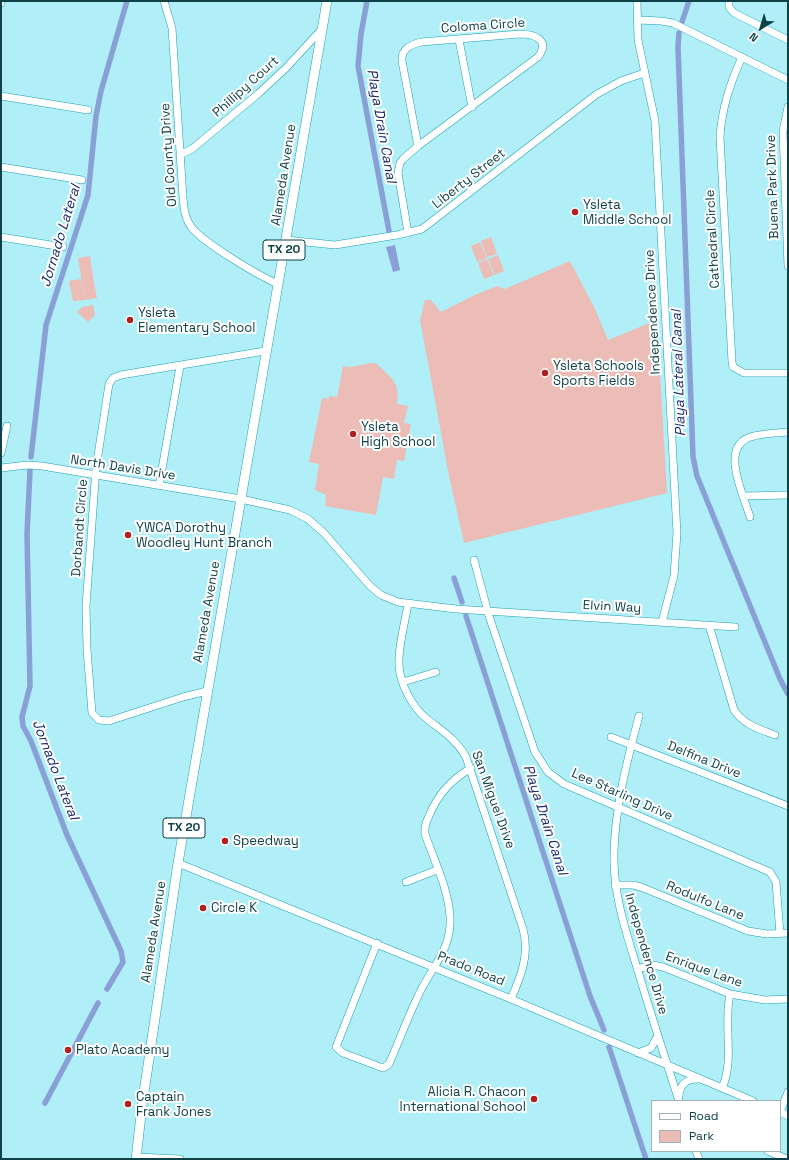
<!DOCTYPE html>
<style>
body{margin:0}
#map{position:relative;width:789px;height:1160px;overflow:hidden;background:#b0eff8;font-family:"Space Grotesk",sans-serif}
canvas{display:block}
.frame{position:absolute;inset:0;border:2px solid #0e4248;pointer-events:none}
.legend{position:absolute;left:651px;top:1100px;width:130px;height:52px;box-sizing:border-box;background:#fff;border:1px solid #9fb3b6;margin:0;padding:5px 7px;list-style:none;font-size:12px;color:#0e4248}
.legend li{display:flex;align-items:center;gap:8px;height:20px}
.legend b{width:20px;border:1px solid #9fb3b6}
.north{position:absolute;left:741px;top:8px;width:40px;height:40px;-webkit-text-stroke:3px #fff;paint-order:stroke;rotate:218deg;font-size:11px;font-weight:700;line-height:16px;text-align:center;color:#0e4248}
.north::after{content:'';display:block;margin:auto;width:14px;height:18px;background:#0e4248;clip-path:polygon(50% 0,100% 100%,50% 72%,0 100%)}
</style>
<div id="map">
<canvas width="789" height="1160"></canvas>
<div class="frame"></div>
<ul class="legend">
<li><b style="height:5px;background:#fff"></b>Road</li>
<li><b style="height:11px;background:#ebbdb6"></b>Park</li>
</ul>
<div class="north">N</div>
</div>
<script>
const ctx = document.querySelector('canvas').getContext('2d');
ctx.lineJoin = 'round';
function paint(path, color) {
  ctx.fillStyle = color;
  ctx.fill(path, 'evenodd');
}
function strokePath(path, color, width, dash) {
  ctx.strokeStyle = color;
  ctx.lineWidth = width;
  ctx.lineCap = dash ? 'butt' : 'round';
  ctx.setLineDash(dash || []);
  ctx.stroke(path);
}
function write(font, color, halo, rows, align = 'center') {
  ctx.font = font + ' "Space Grotesk",sans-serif';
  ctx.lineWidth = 4;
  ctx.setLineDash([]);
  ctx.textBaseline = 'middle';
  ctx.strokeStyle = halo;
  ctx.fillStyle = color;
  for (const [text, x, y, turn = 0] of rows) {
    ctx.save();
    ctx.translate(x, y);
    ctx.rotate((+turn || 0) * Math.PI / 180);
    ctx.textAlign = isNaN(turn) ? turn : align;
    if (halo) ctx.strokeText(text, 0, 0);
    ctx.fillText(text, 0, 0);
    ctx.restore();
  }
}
paint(new Path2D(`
 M491,237L497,254L487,257L481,241Z
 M480,242L487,258L477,262L471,246Z
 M498,255L504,271L495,275L488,259Z
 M90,256L93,277L89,278L93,277L97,298L85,300L78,258Z
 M487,259L494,275L484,279L478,263Z
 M570,261L595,309L608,340L657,320L667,493L464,543L449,476L420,320L425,300H431L441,312L477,294L497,286L505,289Z
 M81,279L85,300L73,301L69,281Z
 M93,305L95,315L88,322L77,312L82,307Z
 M372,363C377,363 377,364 380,367C394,380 400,384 397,404L408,406L404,423L411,424L404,461L397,460L394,479L383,477L376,515L325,506L326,495L315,490L319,464L309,462L322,398L329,399V396L337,397L343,366L350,367Z`), '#ebbdb6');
paint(new Path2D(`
 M395,245L400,270L393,272L386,247Z`), '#8a9fd6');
strokePath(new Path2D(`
 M367,1L361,34L358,66L389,231
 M682,22L689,1
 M679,33L678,47L693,457L697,476L780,679L788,694
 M31,457L46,325L88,195L96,116L101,91L127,1
 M30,470L27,534L30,686L22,717L23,726L31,741L67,835L121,951L123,962L107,989
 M454,578L462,602
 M466,616L590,996L604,1030
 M609,1047L646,1159
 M45,1103L98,1003`), '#8a9fd6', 5.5);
const minor = new Path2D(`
 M164,1L172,28L183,198C184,209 185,219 192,228C204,243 259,276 278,284
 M637,1L638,40L655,121L677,533L674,576L662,622
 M729,1V7L734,13L788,40
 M1,3V1
 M638,20L661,21L673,23L788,80
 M459,40L472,107
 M742,57C730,84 722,107 720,137L732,362L733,367L744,373H788
 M1,96L88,110
 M788,107L783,131L788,266
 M180,155L192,149L258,94L286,68L322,29
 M1,167L82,180
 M408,233L398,173L400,163L403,159L418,146L538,57C551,40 534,34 520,34L421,42C410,45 401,49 402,61L418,146
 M1,237L63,247
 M286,240L335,245L397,235L422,229L597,94L621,81L644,73
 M1,453L7,426
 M1,468L27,465L42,466L241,499L290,510L308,519L324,533L370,586L381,595L398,602L456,609L735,627
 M159,486L180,366
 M744,496L788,495
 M750,517C744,495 717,444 754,436C765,433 777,433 788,432
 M474,560L489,616L535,752L548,772L564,784L770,872L776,882L780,934
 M408,604C405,623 398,646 399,665C400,684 412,707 427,719C442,731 456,739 466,757L523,929C530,954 521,976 511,999
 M709,625L734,710C744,725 759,729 775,735
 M403,682L436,672
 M207,691L183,697L109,721L99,720L92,713L87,649L86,606L96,468L109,384L113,378L121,375L265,351
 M639,716C627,761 615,807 614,853C613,895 626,932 638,971C651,1015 665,1058 679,1101
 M611,737L788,806
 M178,863L511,999L753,1101
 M406,882L437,870
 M615,885H633L641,887L748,931L767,934L788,933
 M377,943L336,1047L343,1053L383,1068L389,1064C399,1041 408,1017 419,994C432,966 452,950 450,916C448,888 434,860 425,834C424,827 426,822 429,816C438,794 451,780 471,768
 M637,969L653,965L663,967L730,994L765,1000L788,999
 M638,1053L651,1048L657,1037
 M722,1088C735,1060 723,1025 730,994
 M679,1096C680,1084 686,1079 698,1079
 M780,1112L788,1092
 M780,1112L788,1116
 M696,1151L699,1159
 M768,1151L787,1159
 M137,1157L180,1159`);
const major = new Path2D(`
 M136,1159L142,1106L178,863L327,1`);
strokePath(minor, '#1ba0b0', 8);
strokePath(major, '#1ba0b0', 10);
strokePath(minor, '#fff', 7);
strokePath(major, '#fff', 9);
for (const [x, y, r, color] of [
 [575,212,4,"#b1201c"],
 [130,320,4,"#b1201c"],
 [545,373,4,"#b1201c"],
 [353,434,4,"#b1201c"],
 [128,535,4,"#b1201c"],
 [225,841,4,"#b1201c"],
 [203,908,4,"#b1201c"],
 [68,1050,4,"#b1201c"],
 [534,1099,4,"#b1201c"],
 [128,1104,4,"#b1201c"]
]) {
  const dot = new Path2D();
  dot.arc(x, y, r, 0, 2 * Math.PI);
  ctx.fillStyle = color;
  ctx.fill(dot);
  strokePath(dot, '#fff', 1.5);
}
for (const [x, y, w] of [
 [284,250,42],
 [184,828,42]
]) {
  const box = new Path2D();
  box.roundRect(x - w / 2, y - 10, w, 20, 3);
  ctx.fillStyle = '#fff';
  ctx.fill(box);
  strokePath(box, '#0e4248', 1);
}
write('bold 12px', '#0e4248', null, [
 ["TX 20",284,250],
 ["TX 20",184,828]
]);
write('13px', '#0e4248', '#fff', [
 ["Coloma Circle",483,26,-4],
 ["Phillipy Court",246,87,-42],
 ["Old County Drive",169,155,-94],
 ["Alameda Avenue",284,175,-81],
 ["Liberty Street",469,179,-38],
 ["Buena Park Drive",773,187,-92],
 ["Cathedral Circle",713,239,-93],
 ["Independence Drive",653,312,-93],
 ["North Davis Drive",123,468,9],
 ["Dorbandt Circle",80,528,-86],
 ["Elvin Way",612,607,3],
 ["Alameda Avenue",207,612,-80],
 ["Delfina Drive",704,760,22],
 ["Lee Starling Drive",622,795,24],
 ["San Miguel Drive",493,800,70],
 ["Rodulfo Lane",705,901,22],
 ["Alameda Avenue",154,932,-81],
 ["Independence Drive",646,954,74],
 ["Prado Road",471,969,22],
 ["Enrique Lane",704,970,20]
]);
write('13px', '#0e4248', '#fff', [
 ["Ysleta",583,205],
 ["Middle School",583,220],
 ["Ysleta",138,313],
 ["Elementary School",138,328],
 ["Ysleta Schools",553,366],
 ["Sports Fields",553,381],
 ["Ysleta",361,427],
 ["High School",361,442],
 ["YWCA Dorothy",136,528],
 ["Woodley Hunt Branch",136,543],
 ["Speedway",233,841],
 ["Circle K",211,908],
 ["Plato Academy",76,1050],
 ["Alicia R. Chacon",526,1092,"right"],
 ["International School",526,1107,"right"],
 ["Captain",136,1097],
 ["Frank Jones",136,1112]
], 'left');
write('italic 14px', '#1b2c6c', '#fff', [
 ["Playa Drain Canal",381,126,80],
 ["Jornado Lateral",61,236,-73],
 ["Playa Lateral Canal",679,373,-92],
 ["Jornado Lateral",55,770,69],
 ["Playa Drain Canal",545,820,72]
]);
</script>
